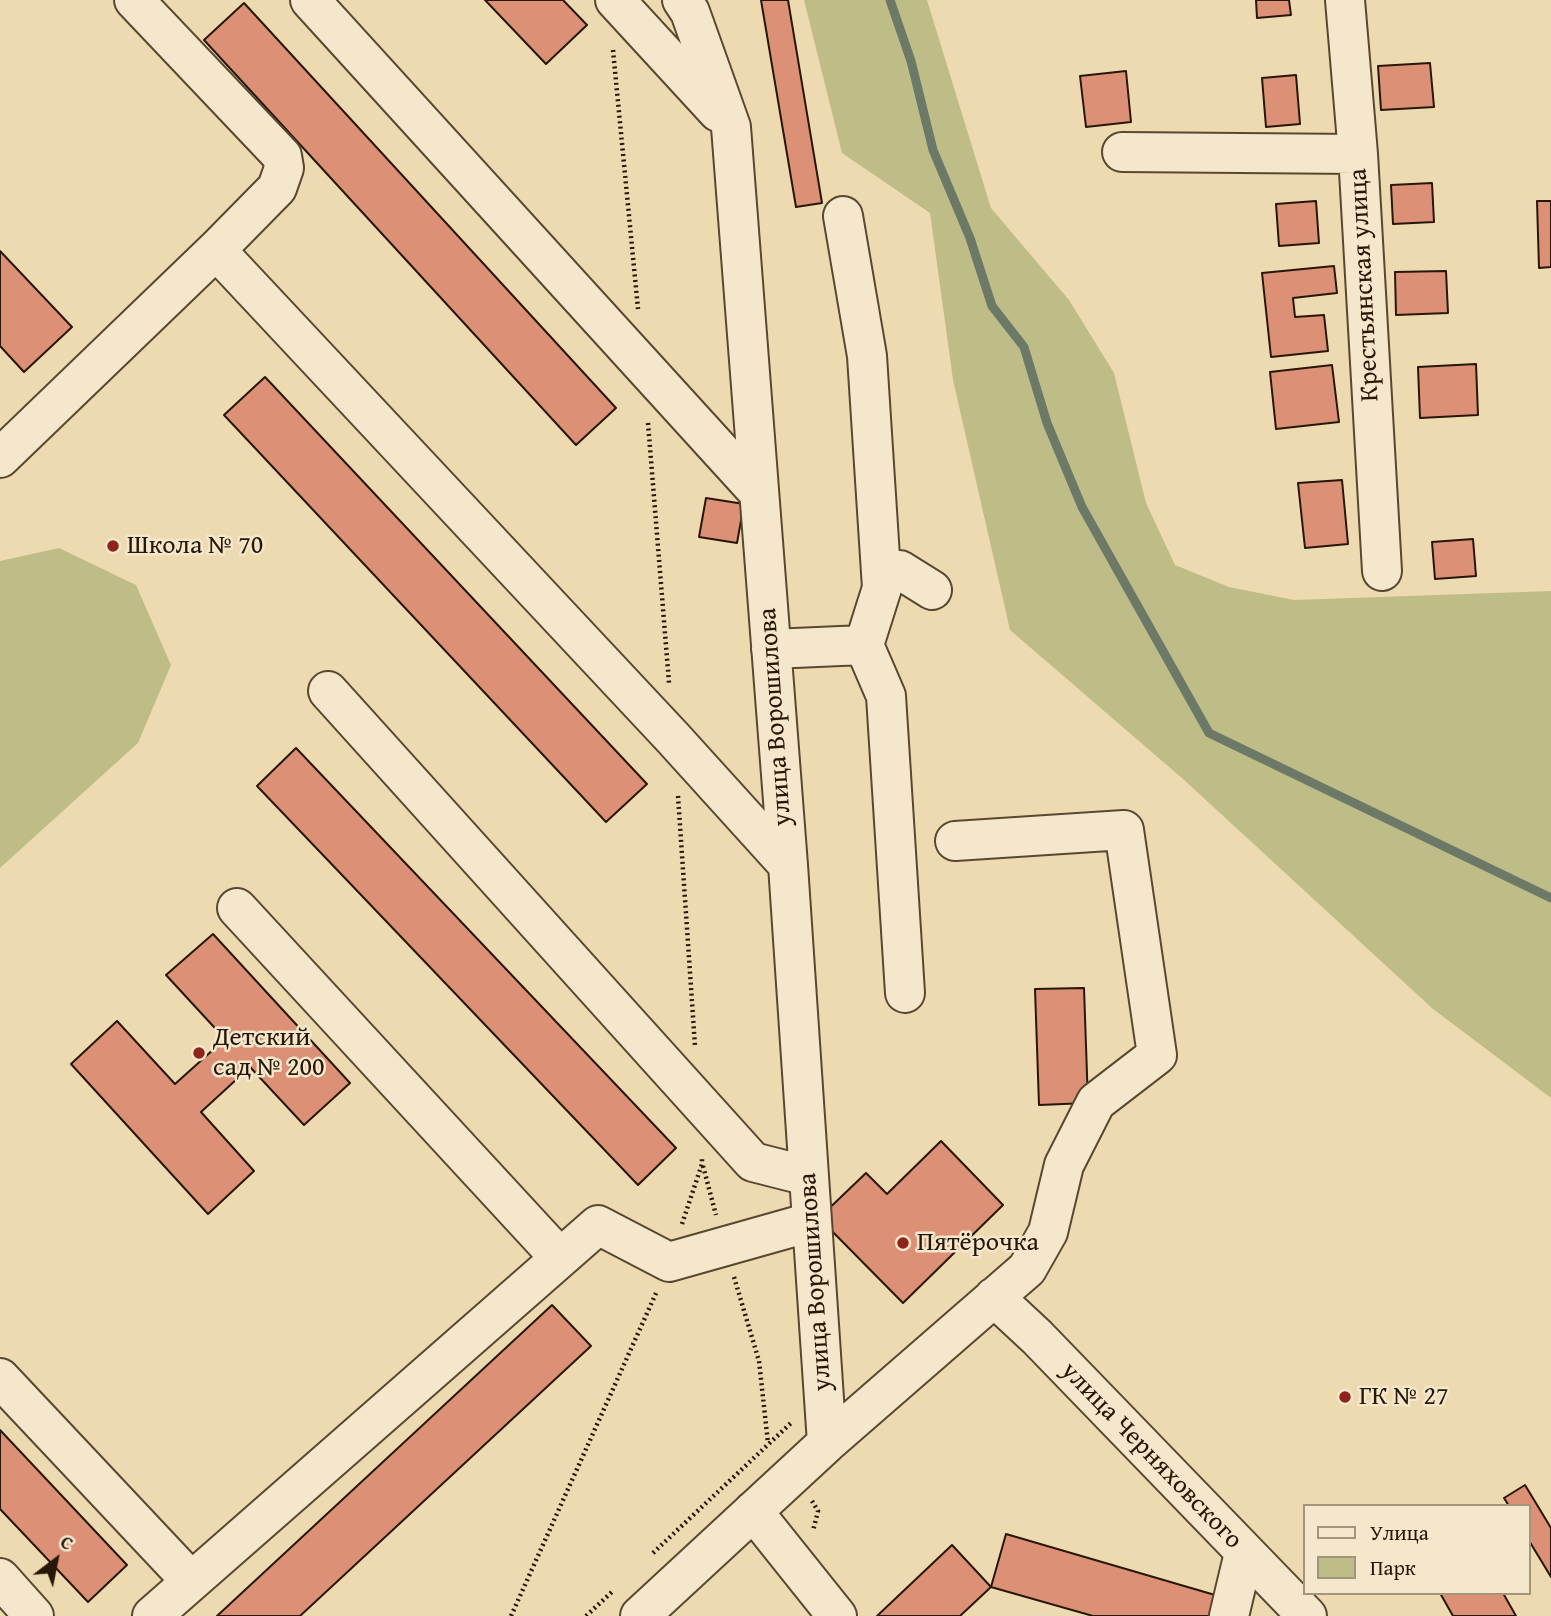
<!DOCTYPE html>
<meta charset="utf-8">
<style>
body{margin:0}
#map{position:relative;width:1551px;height:1616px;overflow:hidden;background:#eedab0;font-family:"Gentium Book Plus",serif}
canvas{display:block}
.legend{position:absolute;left:1303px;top:1504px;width:228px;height:91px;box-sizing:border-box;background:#f4e7cc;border:2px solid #a2947d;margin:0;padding:9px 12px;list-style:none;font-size:21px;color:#271707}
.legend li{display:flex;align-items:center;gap:14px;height:35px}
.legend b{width:35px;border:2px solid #a2947d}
.north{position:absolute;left:21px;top:1525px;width:70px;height:70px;-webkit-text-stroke:5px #f4e7cc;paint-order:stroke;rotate:32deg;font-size:19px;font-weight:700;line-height:28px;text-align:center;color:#271707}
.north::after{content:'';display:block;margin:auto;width:24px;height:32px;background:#271707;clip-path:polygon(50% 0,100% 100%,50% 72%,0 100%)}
</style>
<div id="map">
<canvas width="1551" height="1616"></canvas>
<ul class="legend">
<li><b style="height:9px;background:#f4e7cc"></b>Улица</li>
<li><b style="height:19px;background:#bfbd87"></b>Парк</li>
</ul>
<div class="north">С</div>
</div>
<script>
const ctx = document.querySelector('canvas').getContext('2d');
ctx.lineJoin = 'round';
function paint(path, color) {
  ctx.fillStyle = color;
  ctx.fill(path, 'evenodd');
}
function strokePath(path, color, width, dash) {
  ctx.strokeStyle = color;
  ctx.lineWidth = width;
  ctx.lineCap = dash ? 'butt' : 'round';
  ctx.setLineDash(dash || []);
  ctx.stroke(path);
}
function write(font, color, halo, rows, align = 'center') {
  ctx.font = font + ' "Gentium Book Plus",serif';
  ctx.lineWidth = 5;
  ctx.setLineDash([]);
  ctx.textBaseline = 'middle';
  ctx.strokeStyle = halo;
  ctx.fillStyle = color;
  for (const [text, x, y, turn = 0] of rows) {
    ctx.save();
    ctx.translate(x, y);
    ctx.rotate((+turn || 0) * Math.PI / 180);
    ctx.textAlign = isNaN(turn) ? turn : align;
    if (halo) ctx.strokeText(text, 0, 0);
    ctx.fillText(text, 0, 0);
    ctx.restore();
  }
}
paint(new Path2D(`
 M804,0H927L991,208L1069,300L1114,373L1146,503L1175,565L1229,587L1294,600L1551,591V1098L1433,1009L1183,779L1010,630L953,380L930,213L842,153Z
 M59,548L136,585L171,665L138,743L0,868V561Z`), '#bfbd87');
strokePath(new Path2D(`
 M890,0L911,61L933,150L970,238L992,306L1024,347L1047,423L1082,507L1209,733L1551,898`), '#6c7967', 9);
const building = new Path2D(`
 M485,0H563L587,25L546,64Z
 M761,0H788L822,203L796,207Z
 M1256,0H1289L1291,15L1257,18Z
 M244,3L616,408L576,445L204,40Z
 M1430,63L1434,107L1381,110L1378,66Z
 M1126,71L1131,122L1086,127L1080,76Z
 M1296,75L1300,124L1266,127L1262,78Z
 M1432,183L1434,222L1393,224L1391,185Z
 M1316,201L1319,243L1279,246L1276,204Z
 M1537,201H1551V267L1539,268Z
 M0,251L72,327L24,372L0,346Z
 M1334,266L1337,293L1293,298L1295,317L1324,315L1328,351L1271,357L1262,273Z
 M1446,271L1448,313L1396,315L1395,272Z
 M1476,364L1478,415L1420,418L1418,367Z
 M1332,365L1339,422L1276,429L1270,372Z
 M265,377L647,784L606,822L224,415Z
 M1342,480L1348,544L1305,548L1298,483Z
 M706,498L744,504L737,543L699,537Z
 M1473,539L1476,576L1435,579L1432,542Z
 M296,748L676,1148L638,1185L257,786Z
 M213,934L350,1083L304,1125L250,1067L201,1112L254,1171L208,1214L71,1064L117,1021L175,1084L225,1039L166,975Z
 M1084,988L1088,1103L1039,1105L1035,989Z
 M941,1141L1003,1205L903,1303L819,1218L866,1173L887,1194Z
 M552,1305L591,1346L300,1616H217Z
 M0,1430L127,1565L88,1602L0,1509Z
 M1525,1485L1551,1528V1577L1528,1539V1506H1509L1504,1498Z
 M1006,1534L1215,1595L1209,1616H1093L991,1587Z
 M952,1545L991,1587L960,1616H877Z
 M1440,1593H1503L1516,1616H1453Z`);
paint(building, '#dc9076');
strokePath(building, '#271707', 2);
const minor = new Path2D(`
 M134,0L282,156L284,168L277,188L216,250
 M310,0L758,492
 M615,0L718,112
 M682,0L690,12L731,127L788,865L827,1443
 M1345,0L1358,154L1382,571
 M1122,152L1358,154
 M843,216L867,356L882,588L864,645
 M0,458L216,250L673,738L788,865
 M881,570H900L932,590
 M771,649L864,645L886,696L905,993
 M328,691L753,1162L808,1176
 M237,908L560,1258
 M994,1297L1037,1337L1307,1616
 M0,1378L191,1581
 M753,1511L837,1616
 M0,1578L34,1616
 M152,1616L598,1225L669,1262L811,1222
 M640,1616L827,1443L1027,1269L1048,1232L1064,1165L1096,1102L1157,1055L1124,830L955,841
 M1229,1616L1244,1553`);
strokePath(minor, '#594831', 42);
strokePath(new Path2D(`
 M613,50L638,309
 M648,423L669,683
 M678,796L695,1046
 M703,1166L716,1215
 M682,1224L702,1164V1156
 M734,1277L759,1361L768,1443
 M812,1501L818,1511L813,1531
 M653,1553L792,1422
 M511,1616L657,1291
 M586,1616L614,1590`), '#271707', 4.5, [2, 3.5]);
strokePath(minor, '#f4e7cc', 38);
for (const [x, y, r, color] of [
 [113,546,7,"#8f2418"],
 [199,1053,7,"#8f2418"],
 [903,1243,7,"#8f2418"],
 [1345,1397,7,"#8f2418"]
]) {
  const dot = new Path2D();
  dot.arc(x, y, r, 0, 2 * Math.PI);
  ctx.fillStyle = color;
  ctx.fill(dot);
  strokePath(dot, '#f4e7cc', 2.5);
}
write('26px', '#271707', '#f4e7cc', [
 ["Крестьянская улица",1365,285,-93],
 ["улица Ворошилова",776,717,-94],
 ["улица Ворошилова",816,1282,-94],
 ["улица Черняховского",1151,1456,46]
]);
write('26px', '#271707', '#f4e7cc', [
 ["Школа № 70",127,546],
 ["Детский",213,1038],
 ["сад № 200",213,1068],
 ["Пятёрочка",917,1243],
 ["ГК № 27",1359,1397]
], 'left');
</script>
